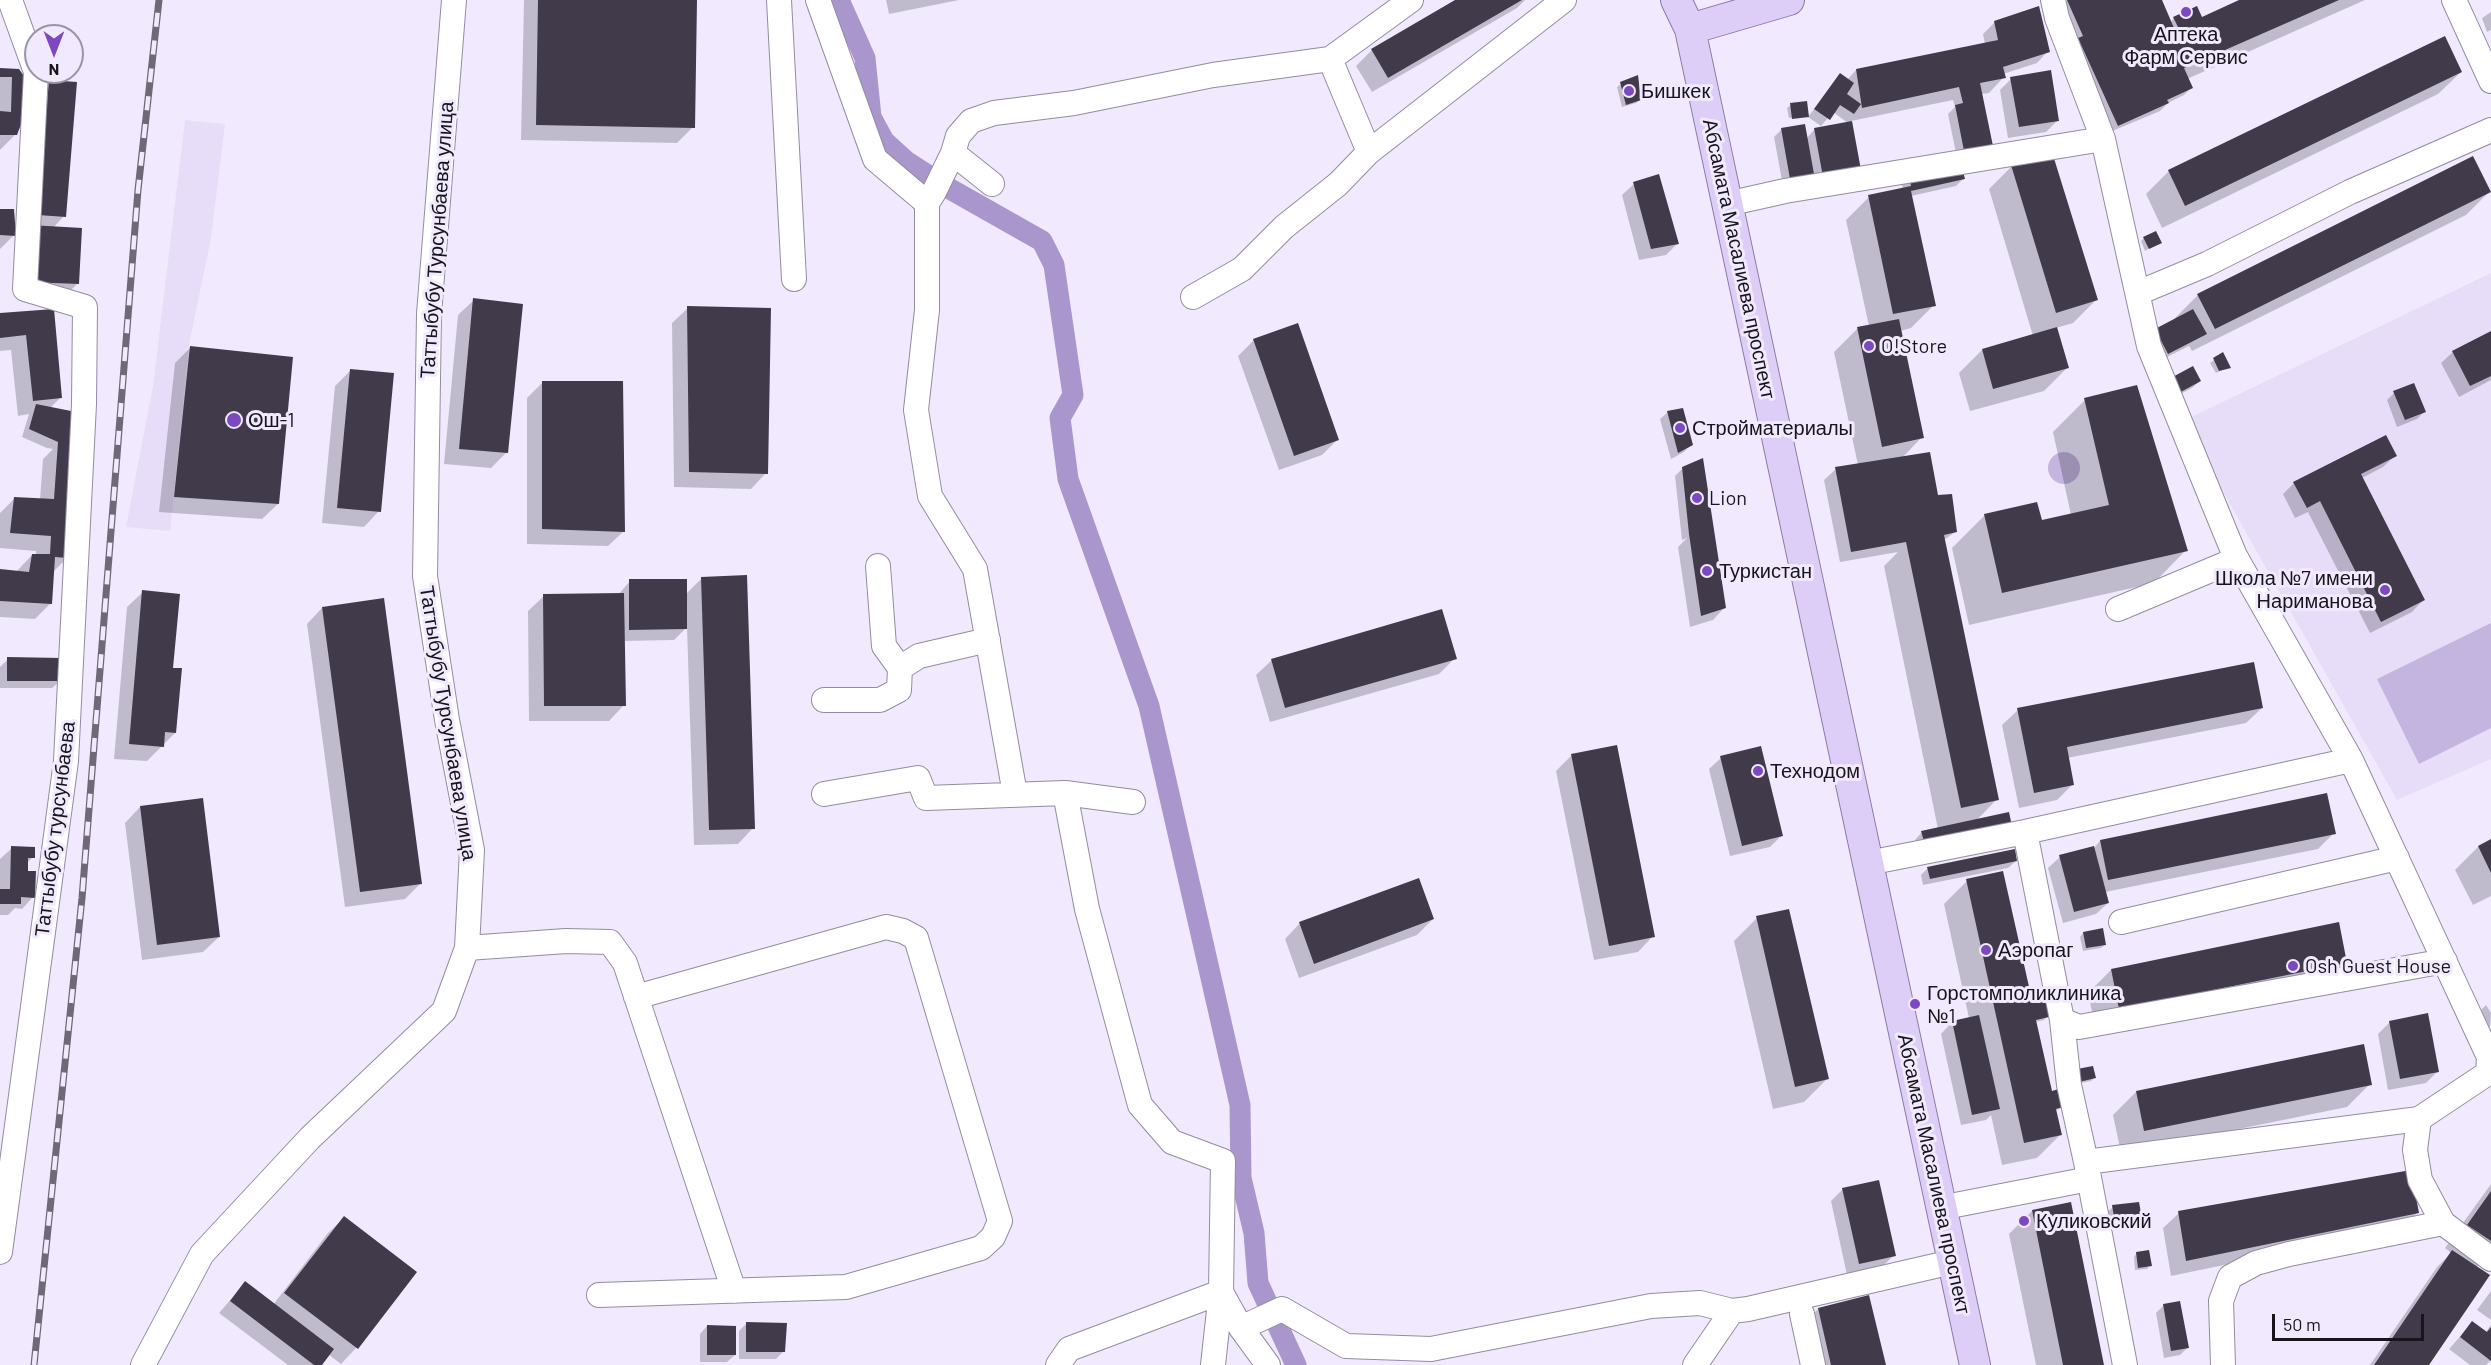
<!DOCTYPE html>
<meta charset="utf-8">
<style>
body{margin:0}
#map{position:relative;width:2491px;height:1365px;overflow:hidden;background:#f1eaff;font-family:Barlow,sans-serif}
canvas{display:block}
.north{position:absolute;left:24px;top:24px;width:60px;height:60px;box-sizing:border-box;background:#f1eaff;border:2px solid #9a94a4;border-radius:50%;rotate:180deg;font-size:16px;font-weight:700;line-height:24px;text-align:center;color:#17141b}
.north::after{content:'';display:block;margin:auto;width:21px;height:27px;background:#7d49c0;clip-path:polygon(50% 0,100% 100%,50% 72%,0 100%)}
.scale{position:absolute;left:2272px;top:1314px;width:152px;height:27px;box-sizing:border-box;border:3px solid #17141b;border-top:0;padding-left:8px;font-size:18px;line-height:21px;white-space:nowrap;color:#17141b;-webkit-text-stroke:4px #f1eaff;paint-order:stroke}
</style>
<div id="map">
<canvas width="2491" height="1365"></canvas>
<div class="north">N</div>
<div class="scale">50 m</div>
</div>
<script>
const ctx = document.querySelector('canvas').getContext('2d');
ctx.lineJoin = 'round';
function paint(path, color) {
  ctx.fillStyle = color;
  ctx.fill(path, 'evenodd');
}
function strokePath(path, color, width, dash) {
  ctx.strokeStyle = color;
  ctx.lineWidth = width;
  ctx.lineCap = dash ? 'butt' : 'round';
  ctx.setLineDash(dash || []);
  ctx.stroke(path);
}
function write(font, color, halo, rows, align = 'center') {
  ctx.font = font + ' Barlow,sans-serif';
  ctx.lineWidth = 6;
  ctx.setLineDash([]);
  ctx.textBaseline = 'middle';
  ctx.strokeStyle = halo;
  ctx.fillStyle = color;
  for (const [text, x, y, turn = 0] of rows) {
    ctx.save();
    ctx.translate(x, y);
    ctx.rotate((+turn || 0) * Math.PI / 180);
    ctx.textAlign = isNaN(turn) ? turn : align;
    if (halo) ctx.strokeText(text, 0, 0);
    ctx.fillText(text, 0, 0);
    ctx.restore();
  }
}
paint(new Path2D(`
 M185,120L225,124L211,238L189,345L170,531L126,527L153,386Z
 M2491,273V759L2397,800L2183,421Z`), '#e7ddf8');
paint(new Path2D(`
 M2048 468a16 16 0 1 1 32 0a16 16 0 1 1-32 0Z
 M2491,623V728L2419,764L2377,679Z`), '#c3b5df');
paint(new Path2D(`
 M524,0H695L693,127L677,143L521,140Z
 M886,0H959L889,14Z
 M1458,0H1525L1517,8L1372,92L1356,66L1372,50Z
 M2068,0H2160L2170,23L2174,18H2201L2241,0H2365L2187,79L2191,88L2184,95L2168,103L2160,111L2110,132L2056,12Z
 M2491,12V30L2487,32L2482,18Z
 M1995,22L2048,51L2037,63L2003,74L2004,77L1989,93L1981,94L1991,145L1957,158L1948,114L1955,107L1953,100L1851,121L1859,170L1783,186L1774,137L1781,130L1804,126L1806,139L1815,129L1848,123L1833,112L1821,126L1808,117L1840,75L1847,80L1856,70L1985,44L1983,34Z
 M2444,38L2461,72L2438,94L2162,228L2146,194L2169,171Z
 M0,69L18,71L16,134L0,150Z
 M2011,79L2058,120L2046,132L2008,138L2000,90Z
 M50,81L64,216L53,228L77,284L66,295L16,293L38,93Z
 M1621,84L1640,100L1636,103L1622,107L1617,87Z
 M1791,105L1807,116L1789,118L1787,108Z
 M2012,166L2096,300L2073,323L2056,328L2067,368L2044,391L1970,411L1959,373L1982,350L2033,336L1989,189Z
 M1910,177L1963,179L1956,186L1911,196L1934,305L1911,328L1900,331L1922,437L1902,458L1937,499L1955,532L1944,540L1997,799L1976,821L1917,852L1915,840L1922,832L1938,829L1884,566L1898,552L1840,562L1824,480L1836,469L1858,465L1834,352L1857,329L1869,326L1846,220L1869,197L1903,189L1902,185Z
 M1634,184L1677,244L1666,255L1639,260L1622,195Z
 M2489,192L2466,215L2192,351L2189,346L2161,360L2156,330L2176,320L2175,318L2198,295Z
 M0,210L14,235L0,249Z
 M2144,238L2160,242L2145,251L2141,241Z
 M474,300L507,452L491,468L444,464L458,315Z
 M688,308L766,473L751,489L674,487L672,323Z
 M53,310L61,397L50,408L79,414L67,558L53,572L51,603L35,619L0,617V570L16,572L32,555H36V551L0,548V513L15,498L40,500L43,459L53,449L47,448L22,437L29,414L18,416L11,350L0,351V315Z
 M2491,332V380L2459,397L2441,363L2453,352Z
 M1254,340L1337,440L1322,455L1279,470L1238,356Z
 M190,348L278,504L262,519L159,512L175,363Z
 M2222,354L2229,367L2216,373L2210,363Z
 M350,371L379,511L364,527L322,523L335,386Z
 M2170,380L2200,381L2192,388L2169,400Z
 M542,383L624,531L608,546L527,544V398Z
 M2394,393L2424,412L2417,419L2397,427L2387,400Z
 M2085,400L2186,550L2154,583L1969,625L1952,548L1985,515L2041,522L2071,515L2053,432Z
 M1668,412L1691,444L1684,452L1671,459L1660,419Z
 M2395,456L2383,467L2362,478L2423,600L2412,612L2370,633L2308,512L2295,518L2283,494L2294,483Z
 M1683,468L1724,608L1713,620L1690,627L1678,547L1687,538L1682,540L1675,476Z
 M702,578L753,828L738,844L694,845L687,627L674,640L623,641L624,705L609,721H529L528,611L544,596L618,595L630,581L686,594Z
 M143,592L172,669L175,733L147,761L114,759L127,607Z
 M322,608L421,883L405,899L345,907L307,624Z
 M1455,658L1439,674L1270,722L1256,675L1272,660Z
 M8,659L60,681L52,688H0V667Z
 M2262,708L2246,723L2067,758L2073,784L2057,800L2019,808L2002,725L2018,710Z
 M1572,755L1653,936L1638,952L1594,960L1556,771Z
 M1721,758L1782,835L1770,847L1730,856L1709,769Z
 M140,807L219,937L203,952L142,960L125,823Z
 M2334,833L2318,849L2105,892L2108,903L2096,914L2063,923L2048,868L2060,857L2094,848L2100,841Z
 M2491,841V896L2473,905L2455,870L2478,847Z
 M12,848L33,857L26,864L33,897L22,909L15,908L8,915H0V859Z
 M2016,861L2008,868L1923,885L1921,875L1928,868Z
 M1967,881L2031,1002L2047,1016L2044,1020L2035,1022L2051,1094L2065,1106L2055,1111L2060,1135L2037,1158L2002,1165L1991,1115L1986,1120L1961,1125L1941,1034L1952,1022L1969,1018L1944,904Z
 M1757,918L1827,1079L1804,1102L1773,1109L1734,941Z
 M1433,919L1417,935L1299,978L1285,939L1300,923Z
 M2083,933L2105,944L2101,948L2083,951L2080,937Z
 M2345,962L2322,985L2096,1031L2088,993L2111,970Z
 M2486,1005L2491,1013L2490,1028L2480,1011Z
 M2390,1022L2437,1072L2426,1083L2388,1090L2378,1034Z
 M2074,1074L2094,1078L2091,1081L2076,1084Z
 M2370,1084L2347,1107L2121,1153L2113,1115L2136,1092Z
 M2491,1184V1253L2476,1268L2427,1365H2370L2437,1267L2451,1253L2445,1248Z
 M1843,1189L1894,1255L1882,1267L1847,1275L1831,1201Z
 M2113,1207L2140,1219L2132,1226L2107,1229L2105,1214Z
 M2032,1211L2102,1365H2036L2009,1234Z
 M2418,1212L2402,1228L2171,1276L2163,1228L2179,1213Z
 M344,1218L415,1272L356,1348L341,1364L328,1354L320,1365H288L219,1313L245,1283L273,1305L328,1233Z
 M2137,1253L2150,1265L2147,1269L2135,1270L2134,1257Z
 M2491,1291V1320L2477,1310Z
 M2164,1305L2187,1348L2180,1355L2164,1358L2156,1313Z
 M1818,1309L1884,1365H1803L1795,1332Z
 M747,1323L784,1351L776,1359H739V1331Z
 M2472,1323L2485,1333L2491,1325V1360L2486,1365H2470L2449,1349Z
 M707,1326L735,1355L727,1362H700V1334Z`), '#0003');
strokePath(new Path2D(`
 M839,0L865,58L871,117L884,141L906,161L943,185L1042,241L1054,265L1073,395L1060,418L1068,479L1149,706L1240,1105L1241,1178L1254,1233L1258,1283L1296,1365`), '#a996cc', 21);
paint(new Path2D(`
 M538,0H697L695,128L536,125Z
 M1455,0H1522L1388,78L1371,49Z
 M2067,0H2162L2174,28L2178,27L2173,17L2197,6L2202,17L2239,0H2339L2184,68L2193,88L2167,100L2169,103L2118,126L2078,38L2083,36Z
 M2039,6L2050,52L2003,67L2006,78L1980,83L1993,146L1964,151L1955,105L1963,103L1959,87L1862,108L1856,69L1998,40L1994,21Z
 M2445,36L2462,72L2185,206L2168,170Z
 M0,68L19,69L26,79L23,119L17,135H0V111L11,112L12,77H0Z
 M2051,70L2059,121L2019,127L2010,77Z
 M1840,73L1854,83L1847,94L1861,104L1854,114L1840,105L1830,120L1814,109Z
 M1638,75L1641,100L1626,105L1620,82Z
 M49,80L77,82L66,217L38,215Z
 M1807,101L1809,117L1792,119L1790,103Z
 M1852,121L1861,170L1823,177L1814,128Z
 M1805,124L1814,174L1790,179L1781,128Z
 M2052,152L2098,300L2056,313L2011,165Z
 M2473,156L2491,192L2215,329L2197,294Z
 M1961,164L1965,179L1911,191L1936,306L1893,314L1868,195L1911,186L1909,176Z
 M1659,174L1679,244L1651,249L1633,182Z
 M0,209H14L16,236L0,235Z
 M30,225L82,228L79,284L27,282Z
 M2156,231L2162,243L2149,249L2143,237Z
 M473,298L523,304L508,453L459,449Z
 M687,306L771,308L768,474L689,472Z
 M54,309L62,398L33,401L26,335L0,338V313Z
 M2193,309L2207,334L2168,354L2155,329Z
 M1899,319L1924,438L1882,447L1857,327Z
 M1298,323L1339,440L1294,456L1253,339Z
 M2057,327L2069,368L1993,389L1982,349Z
 M2491,331V376L2470,386L2452,351Z
 M190,346L293,357L279,504L174,497Z
 M2223,352L2231,368L2219,371L2213,358Z
 M2193,366L2201,381L2177,394L2169,379Z
 M350,369L394,373L381,512L337,508Z
 M542,381H623L625,532L542,529Z
 M2414,383L2426,412L2405,420L2393,391Z
 M2137,385L2188,551L2002,593L1984,514L2037,502L2042,520L2109,505L2084,398Z
 M36,404L81,413L68,558L55,557L52,604L0,601V569L29,572L32,554H50L51,536L10,533L14,497L54,499L58,442L29,429Z
 M1683,408L1693,445L1678,453L1667,411Z
 M2386,435L2397,456L2361,474L2425,600L2381,622L2320,501L2307,508L2293,482Z
 M1930,452L1938,495L1952,494L1957,532L1944,535L1999,800L1961,808L1906,542L1851,552L1835,467Z
 M1703,458L1726,608L1701,616L1689,534L1682,467Z
 M747,575L755,829L709,830L701,577Z
 M629,579H687V629L629,630Z
 M142,590L180,594L173,668H182L176,733L165,732L164,747L129,744Z
 M624,593L626,706H544L543,594Z
 M384,598L422,884L360,892L322,607Z
 M1442,609L1457,659L1285,708L1271,659Z
 M7,657L61,658V681H7Z
 M2254,662L2263,708L2067,747L2074,785L2034,793L2017,708Z
 M1617,745L1655,937L1609,946L1571,754Z
 M1761,746L1783,836L1742,846L1720,756Z
 M2327,793L2336,834L2108,880L2100,840Z
 M203,798L220,937L157,945L140,806Z
 M2009,812L2012,826L1925,845L1921,831Z
 M2491,839V873L2478,846Z
 M11,846L35,847V858H28V871H36L35,898L21,897V904H0V889H10Z
 M2094,846L2109,903L2074,912L2059,855Z
 M2015,849L2017,861L1930,879L1927,867Z
 M2003,871L2032,1000L2045,997L2049,1017L2036,1020L2052,1091L2062,1088L2066,1106L2056,1109L2062,1135L2024,1143L1966,879Z
 M1419,878L1434,919L1314,964L1299,922Z
 M1789,909L1829,1079L1795,1087L1756,916Z
 M2339,922L2347,963L2119,1009L2111,969Z
 M2103,928L2106,945L2086,948L2083,932Z
 M2428,1013L2439,1072L2400,1079L2389,1021Z
 M1979,1015L2000,1109L1972,1115L1952,1021Z
 M2364,1044L2372,1085L2144,1131L2136,1091Z
 M2093,1066L2096,1078L2079,1082L2077,1069Z
 M2411,1170L2419,1213L2186,1261L2178,1211Z
 M1879,1180L1896,1256L1859,1264L1842,1188Z
 M2491,1191V1241L2467,1225Z
 M2071,1202L2104,1365H2063L2032,1210Z
 M2139,1202L2142,1219L2115,1223L2112,1205Z
 M344,1216L417,1272L358,1349L284,1293Z
 M2149,1250L2152,1266L2138,1268L2136,1252Z
 M2452,1250L2490,1275L2429,1365H2374Z
 M245,1281L334,1349L322,1365H314L230,1301Z
 M1869,1295L1886,1365H1831L1818,1308Z
 M2180,1301L2189,1348L2171,1351L2163,1304Z
 M2472,1321L2487,1332L2491,1327V1361L2460,1337Z
 M746,1322L787,1323L785,1352H746Z
 M707,1325L736,1326V1355H707Z`), '#403a4a');
const minor = new Path2D(`
 M10,0L36,72
 M779,0L794,279
 M818,0L875,159L927,203
 M2053,0L2057,18L2103,139L2149,346L2235,556L2351,760L2489,1057L2488,1073L2419,1119L2415,1150L2420,1180L2443,1223L2491,1259
 M2454,0L2491,81
 M1330,59L1411,0
 M953,153L934,192L927,203V310L916,410L930,496L975,569L1015,794
 M992,184L953,153L958,136L971,121L994,113L1074,103L1213,75L1330,59L1369,152
 M1727,204L1785,191L2103,139
 M2138,293L2207,264L2350,192L2491,130
 M1193,297L1242,269L1284,227L1338,184L1369,152L1564,0
 M878,566L884,646L900,668
 M2118,609L2237,559
 M824,700H880L899,690L900,668L919,656L988,640
 M1065,793L1087,909L1140,1105L1172,1142L1223,1161L1221,1292L1213,1365
 M824,794L918,778L926,798L1065,793L1133,802
 M2025,832L2062,1020L2079,1027L2445,961
 M1868,863L2025,832L2351,760
 M2121,922L2397,858
 M467,948L566,941L610,942L625,963L734,1291
 M2062,1020L2069,1085L2086,1162L2125,1365
 M2086,1162L2419,1119
 M1940,1208L2089,1179
 M0,1252L66,761L84,404L85,307L25,289L36,72
 M599,1295L846,1287L981,1248L993,1237L1000,1221L916,938L903,931L886,927L636,997
 M1802,1314L1813,1365
 M1241,1328L1282,1309L1346,1346L1431,1349L1651,1306L1700,1303L1732,1311L1748,1309L1952,1262
 M143,1365L202,1254L310,1138L444,1011L467,948L472,850L447,720L425,576L429,314L454,0
 M1058,1365L1069,1349L1221,1292L1241,1328L1268,1365
 M1695,1365L1732,1311
 M2223,1365L2221,1301L2230,1277L2256,1263L2289,1254L2443,1223`);
const major = new Path2D(`
 M1676,0L1690,29L1975,1365
 M1690,29L1789,0`);
strokePath(minor, '#938ca0', 26);
strokePath(major, '#8978a6', 32);
strokePath(minor, '#fff', 24);
strokePath(major, '#ddcef7', 30);
const rail = new Path2D(`
 M34,1365L82,898L138,190L159,0`);
strokePath(rail, '#6e6976', 7);
strokePath(rail, '#f1eaff', 4.5, [14]);
for (const [x, y, r, color] of [
 [2186,12,6,"#7d49c0"],
 [1629,91,6,"#7d49c0"],
 [1869,346,6,"#7d49c0"],
 [234,420,8,"#7d49c0"],
 [1680,428,6,"#7d49c0"],
 [1697,498,6,"#7d49c0"],
 [1707,571,6,"#7d49c0"],
 [2385,590,6,"#7d49c0"],
 [1758,771,6,"#7d49c0"],
 [1986,950,6,"#7d49c0"],
 [2293,966,6,"#7d49c0"],
 [1915,1004,6,"#7d49c0"],
 [2024,1221,6,"#7d49c0"]
]) {
  const dot = new Path2D();
  dot.arc(x, y, r, 0, 2 * Math.PI);
  ctx.fillStyle = color;
  ctx.fill(dot);
  strokePath(dot, '#f1eaff', 2);
}
write('20px', '#17141b', '#f1eaff', [
 ["Аптека",2186,34,"center"],
 ["Фарм Сервис",2186,57,"center"],
 ["Бишкек",1641,91],
 ["O!Store",1881,346],
 ["Ош-1",248,420],
 ["Стройматериалы",1692,428],
 ["Lion",1709,498],
 ["Туркистан",1719,571],
 ["Школа №7 имени",2373,578,"right"],
 ["Нариманова",2373,601,"right"],
 ["Технодом",1770,771],
 ["Аэропаг",1998,950],
 ["Osh Guest House",2305,966],
 ["Горстомполиклиника",1927,993],
 ["№1",1927,1016],
 ["Куликовский",2036,1221]
], 'left');
write('20px', '#17141b', '#f1eaff', [
 ["Таттыбубу Турсунбаева улица",437,240,-86],
 ["Абсамата Масалиева проспект",1739,259,78],
 ["Таттыбубу Турсунбаева улица",448,723,81],
 ["Таттыбубу турсунбаева",55,829,-83],
 ["Абсамата Масалиева проспект",1934,1174,78]
]);
</script>
